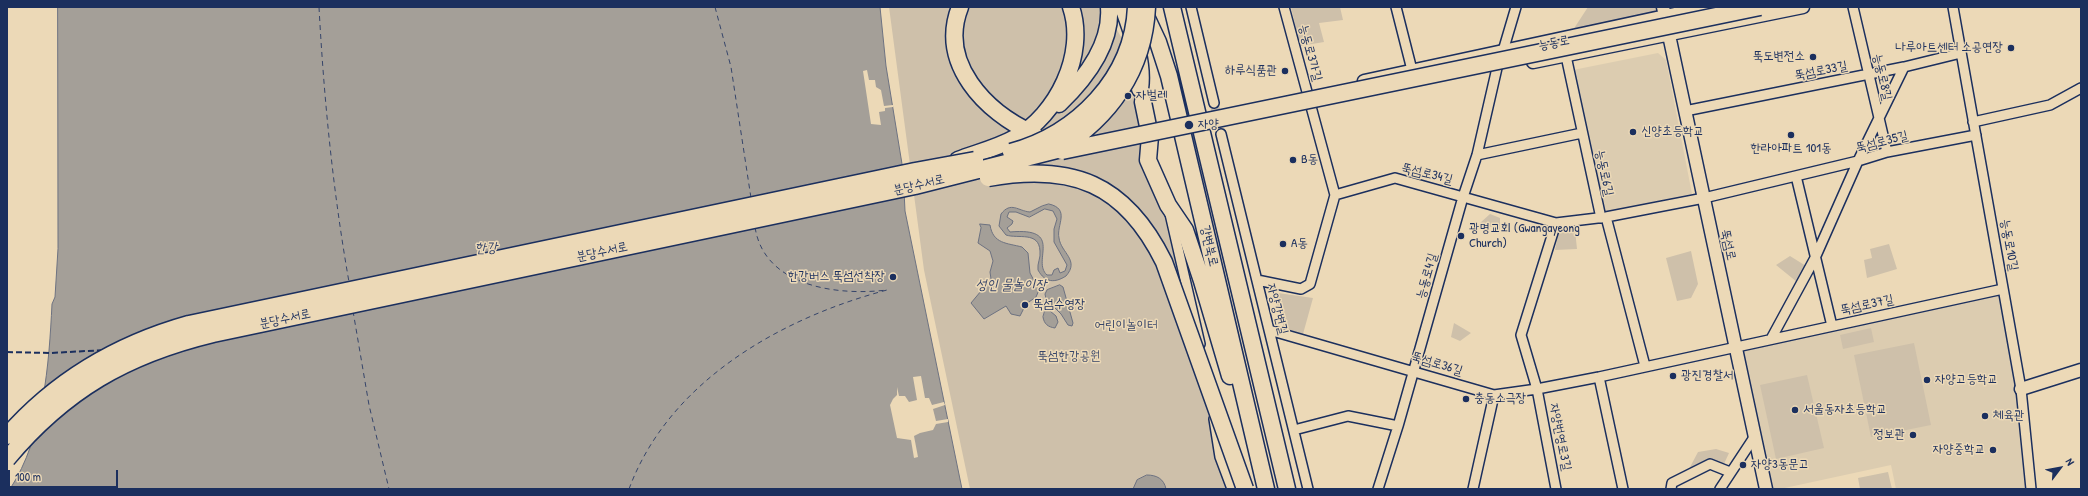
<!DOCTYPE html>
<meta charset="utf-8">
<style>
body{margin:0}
#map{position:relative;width:2088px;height:496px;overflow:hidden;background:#ecd9b7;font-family:"Patrick Hand",sans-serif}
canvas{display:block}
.frame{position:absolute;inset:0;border:8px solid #1b2f5e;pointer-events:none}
.north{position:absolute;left:2040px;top:448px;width:40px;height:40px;-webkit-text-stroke:3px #ecd9b7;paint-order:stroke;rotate:58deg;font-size:11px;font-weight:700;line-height:16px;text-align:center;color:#1b2f5e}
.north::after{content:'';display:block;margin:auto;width:14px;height:18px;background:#1b2f5e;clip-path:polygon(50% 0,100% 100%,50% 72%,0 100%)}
.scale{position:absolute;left:8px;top:470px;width:110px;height:18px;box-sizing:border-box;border:2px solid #1b2f5e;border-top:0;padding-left:5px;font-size:12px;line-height:14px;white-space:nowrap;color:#1b2f5e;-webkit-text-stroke:3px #ecd9b7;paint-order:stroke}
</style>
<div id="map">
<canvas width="2088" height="496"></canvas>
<div class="frame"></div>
<div class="north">N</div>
<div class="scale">100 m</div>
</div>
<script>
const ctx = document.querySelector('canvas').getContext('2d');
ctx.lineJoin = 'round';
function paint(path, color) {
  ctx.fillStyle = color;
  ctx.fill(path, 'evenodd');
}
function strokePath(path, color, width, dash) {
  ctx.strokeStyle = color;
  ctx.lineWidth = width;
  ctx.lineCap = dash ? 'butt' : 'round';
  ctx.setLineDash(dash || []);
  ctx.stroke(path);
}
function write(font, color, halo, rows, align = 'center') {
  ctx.font = font + ' "Patrick Hand","Poor Story",sans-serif';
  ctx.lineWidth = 3;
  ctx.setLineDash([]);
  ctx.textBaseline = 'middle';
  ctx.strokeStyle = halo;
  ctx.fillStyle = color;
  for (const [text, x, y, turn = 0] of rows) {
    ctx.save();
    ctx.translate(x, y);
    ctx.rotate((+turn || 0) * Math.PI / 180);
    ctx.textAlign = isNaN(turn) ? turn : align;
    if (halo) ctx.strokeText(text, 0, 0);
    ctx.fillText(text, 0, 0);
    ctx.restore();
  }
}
paint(new Path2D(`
 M1658,53L1666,60L1692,194L1604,212L1573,70Z
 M2003,289L2031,489H1896L1891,465L1780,489H1766L1735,346Z`), '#dcccb0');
paint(new Path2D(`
 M889,7H1104L1133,58L1150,157L1199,361L1217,459L1228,489H970L924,270Z
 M1291,7H1340L1343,20L1319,23L1324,42L1300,46Z
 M1588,7H1656L1659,12L1573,30Z
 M1490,214L1500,218V230L1480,223Z
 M1575,230L1577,249L1555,250L1559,231Z
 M1889,244L1897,269L1867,278L1864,260L1872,258L1870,249Z
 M1691,251L1698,284L1691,298L1677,301L1666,258Z
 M1790,256L1806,266L1797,282L1776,265Z
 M1278,293L1313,298L1303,334L1284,328L1276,301Z
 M1454,323L1471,333L1460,341L1451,337Z
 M1871,328L1874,342L1843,349L1840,335Z
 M1914,343L1931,425L1871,437L1854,355Z
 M1807,375L1824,448L1776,459L1760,385Z
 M1716,449L1729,453L1723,466L1712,460L1689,469L1698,452Z
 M1888,472L1892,489H1860L1858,478Z`), '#cec0aa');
const water = new Path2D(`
 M58,7H880L886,66L903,170L905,211L962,489H10C44,437 49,364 52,304L55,297L58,249Z
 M1049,204C1071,209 1056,225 1059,238C1061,253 1080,260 1066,276C1055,283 1045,283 1038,270C1037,263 1041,258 1040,251C1039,231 1018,239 1006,235L999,226L1001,214C1011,201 1018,211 1030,212L1042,206ZM1045,209L1053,211L1057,219L1054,229V242L1067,265L1065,271L1060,273L1058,268L1054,270L1052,275H1047C1031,261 1065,227 1010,232L1007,228L1012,224L1013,221L1007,217L1009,212H1016L1029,217Z
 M980,224L990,225C993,244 1007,243 1022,247L1028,253L1030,273L1039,290L1036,297L1026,304L1020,316L1011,314L1006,306L984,319L971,303L991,279L990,272L993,261L990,251L978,243L981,228Z
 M1060,285L1063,287L1073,323L1072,326L1068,325L1061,314L1046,299L1045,294L1047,290Z
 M1045,311H1050L1056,316L1058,322L1055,328C1048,327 1044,324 1043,317Z
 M1147,475C1157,475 1164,479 1166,489H1133L1137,480Z`);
paint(water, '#a49f98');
strokePath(water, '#6d7281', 1);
paint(new Path2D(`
 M867,70L869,80H875L876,87L881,90L884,106L893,105V107L885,108V111L879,112L881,125L871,124L863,71Z
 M921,376L925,398H929L932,405L944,402L945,405L933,409L936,421L948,419V422L936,424L933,430L920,433L914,436L918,457L914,458L911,440L897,438L890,405L893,399L897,395V387L899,396H905L909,402L917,400L913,377Z`), '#ecd9b7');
strokePath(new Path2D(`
 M319,7C324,100 333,191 349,282
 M715,7L731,67L751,198
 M353,311L369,405L389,489
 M629,489C669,381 781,318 887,290C838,296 764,287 755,227`), '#36456a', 1, [5, 4]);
strokePath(new Path2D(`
 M1214,103L1221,134`), '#c2b7a5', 9, [9, 4.5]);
const street = new Path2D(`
 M1191,7L1214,103
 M1284,7L1335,195L1395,178L1556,223L1606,217L1704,198L1858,161L1887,152L1976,135
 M1396,7L1412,70
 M1853,7L1887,152
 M1953,7L2021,389L2031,489
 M1503,51L1516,7
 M1566,56L1601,218
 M1685,111L1904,67L1961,53
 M1973,122L2050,105L2081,88
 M1221,134L1308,489
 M1477,155L1582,133
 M1796,176L1832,326
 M1170,214L1200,344
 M1606,217L1645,366
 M1556,223L1521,335L1537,389L1556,489
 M1257,280L1301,289L1310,284L1335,195
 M1269,330L1494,395L1537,389L1599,377L2003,289
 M1771,339L1815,258L1858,161L1904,67
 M1599,377L1623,489
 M1214,419L1220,457L1232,489
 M1294,430L1348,416L1398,426
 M1378,489L1398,426L1463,197L1477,155L1497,68
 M1473,489L1494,395
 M1671,489L1672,483L1710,464L1730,472
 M1720,489L1755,436`);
const secondary = new Path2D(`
 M1663,7L1766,489
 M1533,62L1803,7
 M1364,81L1707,7
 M2021,389L2081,370`);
const highway = new Path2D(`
 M960,7C938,63 985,112 1034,134
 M1123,7C1132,33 1144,61 1140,89
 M1172,7L1287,489
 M1143,10L1158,42L1169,76L1266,489
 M1143,102L1150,136L1148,160L1168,205L1185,230L1202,281L1230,376
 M1059,104C1085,79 1112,45 1109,7
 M958,160C976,153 997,148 1015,138C1057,115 1087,54 1071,7`);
strokePath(street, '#1b2f5e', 12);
strokePath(secondary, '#1b2f5e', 15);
strokePath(highway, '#1b2f5e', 19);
strokePath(street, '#ecd9b7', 9);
strokePath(secondary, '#ecd9b7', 12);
strokePath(highway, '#ecd9b7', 16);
strokePath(new Path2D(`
 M7,352L50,353L143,348L184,341L1762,7`), '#1b2f5e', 2, [6, 3]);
const highwayBridge = new Path2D(`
 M1062,151L1760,7
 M1011,152C1077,134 1133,78 1136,7
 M988,178C1072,163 1125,183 1164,262L1245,489
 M7,436C56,380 118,344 189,324L915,171L975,160
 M7,459C65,390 126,355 213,334L915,186L1057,150C1110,118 1144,70 1147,7`);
strokePath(highwayBridge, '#1b2f5e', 19, []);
strokePath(highwayBridge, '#ecd9b7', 16);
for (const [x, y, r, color] of [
 [2011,48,4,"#1b2f5e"],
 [1813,57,4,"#1b2f5e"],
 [1285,71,4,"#1b2f5e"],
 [1128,96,4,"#1b2f5e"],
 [1189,125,5,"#1b2f5e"],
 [1633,132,4,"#1b2f5e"],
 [1791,135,4,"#1b2f5e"],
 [1293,160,4,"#1b2f5e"],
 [1461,236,4,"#1b2f5e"],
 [1283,244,4,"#1b2f5e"],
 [893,277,4,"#1b2f5e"],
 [1025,305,4,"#1b2f5e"],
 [1673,376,4,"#1b2f5e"],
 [1927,380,4,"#1b2f5e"],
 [1466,399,4,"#1b2f5e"],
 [1795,410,4,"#1b2f5e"],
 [1985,416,4,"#1b2f5e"],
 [1913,435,4,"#1b2f5e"],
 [1993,450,4,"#1b2f5e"],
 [1743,465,4,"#1b2f5e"]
]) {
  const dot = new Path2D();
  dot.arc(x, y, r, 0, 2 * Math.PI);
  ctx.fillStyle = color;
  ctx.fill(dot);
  strokePath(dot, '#ecd9b7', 1.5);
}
write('13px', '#1b2f5e', '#ecd9b7', [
 ["능동로",1554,43,-11],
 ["능동로3가길",1310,53,75],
 ["뚝섬로33길",1821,71,-11],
 ["능동로8길",1882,77,77],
 ["뚝섬로35길",1882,142,-14],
 ["능동로6길",1604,173,78],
 ["뚝섬로34길",1427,174,14],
 ["분당수서로",919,185,-13],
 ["뚝섬로",1728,245,78],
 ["능동로10길",2009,245,80],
 ["강변북로",1209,246,77],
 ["분당수서로",602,252,-12],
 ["능동로4길",1427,276,-74],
 ["뚝섬로37길",1867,305,-12],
 ["자양강변길",1277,309,76],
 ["분당수서로",285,319,-12],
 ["뚝섬로36길",1437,364,17],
 ["자양번영로3길",1560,437,79]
]);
write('13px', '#1b2f5e', '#ecd9b7', [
 ["나루아트센터 소공연장",2003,48,"right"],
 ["뚝도변전소",1805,57,"right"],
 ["하루식품관",1277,71,"right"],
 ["자벌레",1136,96],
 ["자양",1198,125],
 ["신양초등학교",1641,132],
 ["한라아파트 101동",1791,149,"center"],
 ["B동",1301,160],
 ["광명교회 (Gwangayeong",1469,229],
 ["Church)",1469,244],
 ["A동",1291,244],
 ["한강버스 뚝섬선착장",885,277,"right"],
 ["뚝섬수영장",1033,305],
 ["광진경찰서",1681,376],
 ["자양고등학교",1935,380],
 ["충동소극장",1474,399],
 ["서울동자초등학교",1803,410],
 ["체육관",1993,416],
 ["정보관",1905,435,"right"],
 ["자양중학교",1985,450,"right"],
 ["자양3동문고",1751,465]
], 'left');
write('13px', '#364569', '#ecd9b7', [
 ["어린이놀이터",1126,326],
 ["뚝섬한강공원",1069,357]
]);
write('italic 14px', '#36456a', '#ecd9b7', [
 ["한강",486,248],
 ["성인 물놀이장",1011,285]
]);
</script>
